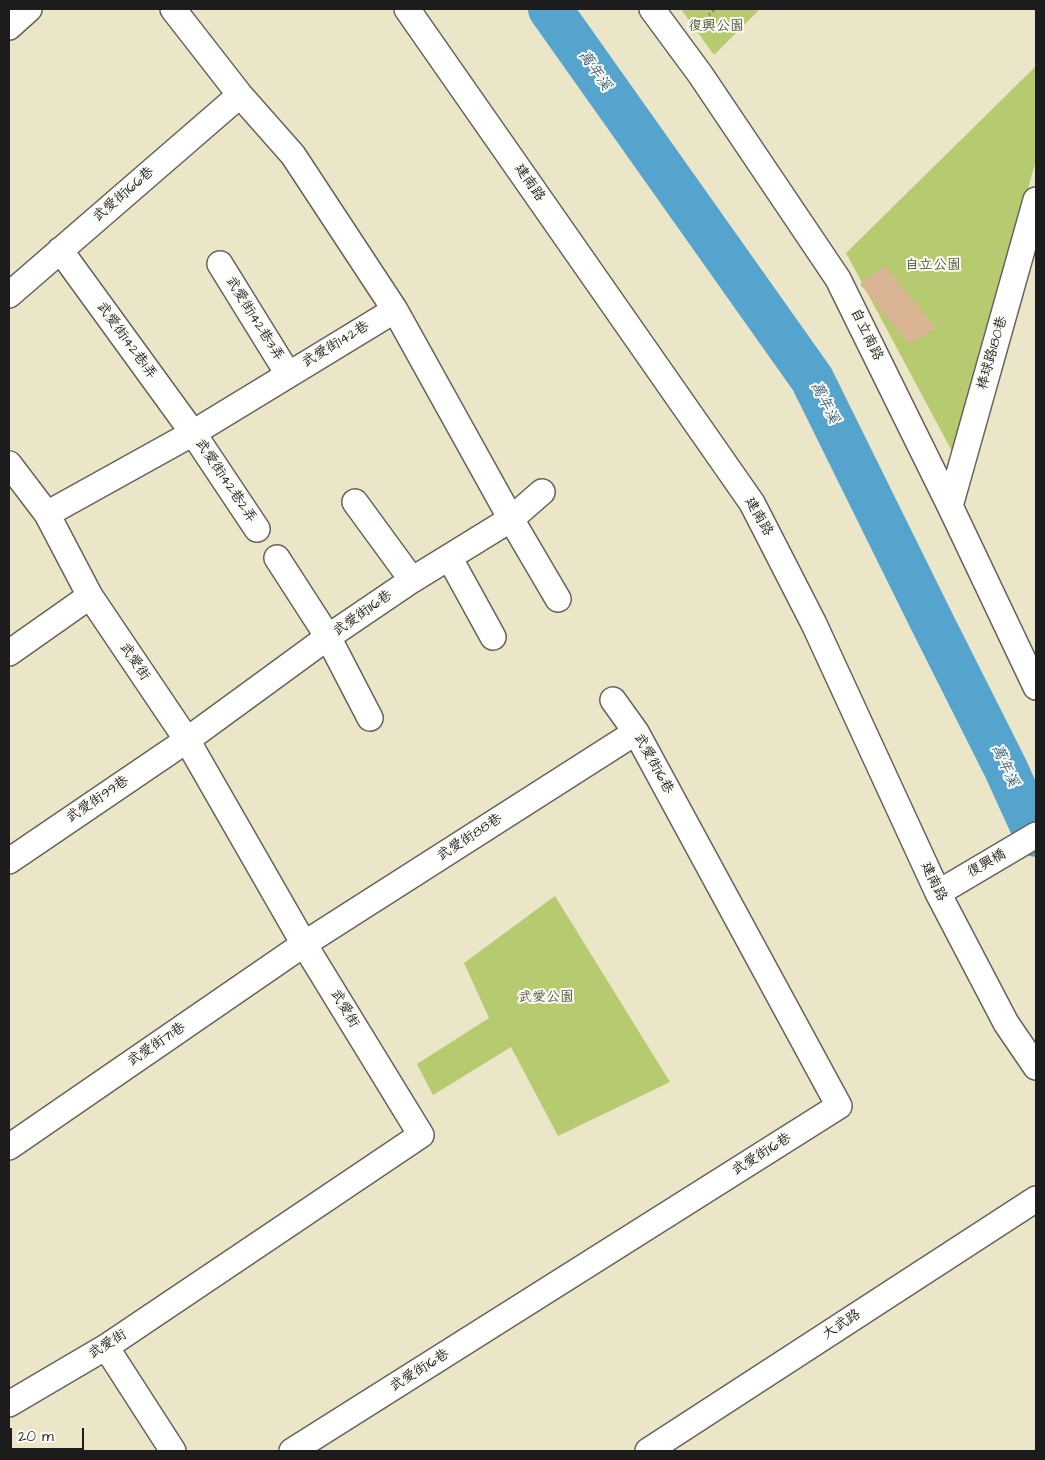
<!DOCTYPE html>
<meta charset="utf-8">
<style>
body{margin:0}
#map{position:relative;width:1045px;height:1460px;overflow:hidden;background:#ece6c9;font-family:"Architects Daughter",sans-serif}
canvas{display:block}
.frame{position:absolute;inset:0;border:10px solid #1c1c1c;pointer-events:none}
.scale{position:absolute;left:10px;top:1428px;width:74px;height:22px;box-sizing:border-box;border:2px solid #1c1c1c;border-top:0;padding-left:6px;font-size:15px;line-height:18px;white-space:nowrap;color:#1c1c1c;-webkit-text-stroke:4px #fdfcf7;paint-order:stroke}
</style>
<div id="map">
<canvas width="1045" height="1460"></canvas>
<div class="frame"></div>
<div class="scale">20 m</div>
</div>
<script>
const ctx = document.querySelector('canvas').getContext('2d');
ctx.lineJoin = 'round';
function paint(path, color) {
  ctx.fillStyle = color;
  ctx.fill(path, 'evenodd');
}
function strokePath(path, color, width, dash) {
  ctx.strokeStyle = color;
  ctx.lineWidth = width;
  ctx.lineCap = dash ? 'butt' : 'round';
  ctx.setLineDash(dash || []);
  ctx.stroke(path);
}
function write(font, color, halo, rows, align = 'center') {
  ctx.font = font + ' "Architects Daughter","LXGW WenKai TC",sans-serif';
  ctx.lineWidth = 4;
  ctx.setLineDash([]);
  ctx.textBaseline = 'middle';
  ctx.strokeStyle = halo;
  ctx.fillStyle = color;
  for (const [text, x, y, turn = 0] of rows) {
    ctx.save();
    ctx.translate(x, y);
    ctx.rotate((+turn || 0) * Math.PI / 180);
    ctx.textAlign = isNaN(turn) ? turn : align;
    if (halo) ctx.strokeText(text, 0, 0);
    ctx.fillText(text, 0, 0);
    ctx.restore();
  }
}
paint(new Path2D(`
 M681,9H760L714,55Z
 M1036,66V160L954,455L846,253Z
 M555,896L670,1082L558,1136L511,1047L433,1095L417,1064L489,1018L464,963Z`), '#b6cb6f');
strokePath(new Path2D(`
 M550,9L812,379L934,626L1005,767L1036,835`), '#54a4ce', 44);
paint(new Path2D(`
 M885,266L936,328L909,344L860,284Z`), '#d9b594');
const street = new Path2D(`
 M407,9L752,503L814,624L938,893L1006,1023L1036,1067
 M652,9L700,74L838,279L950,506L1036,687
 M9,27L29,9
 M60,250L193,433L257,529
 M220,264L288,374
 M9,295L240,95
 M395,310L511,519L558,599
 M9,464L47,514L90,596L187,740L304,944L421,1135L106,1347L9,1404
 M355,502L412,580
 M950,506L1036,200
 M47,514L193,433L395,310L293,155L240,95L173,9
 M449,557L493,637
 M277,558L328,637L370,718
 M9,653L90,596
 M9,861L187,740L328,637L412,580L511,519L542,492
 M938,893L1036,835
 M9,1147L304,944L636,732
 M106,1347L173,1451
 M292,1451L839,1106L636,732L613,700
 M648,1451L1036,1199`);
strokePath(street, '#656359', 28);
strokePath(new Path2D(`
 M695,29L715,9`), '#656359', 3, [1, 4]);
strokePath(street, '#fff', 25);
write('14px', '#525939', '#fdfcf7', [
 ["復興公園",716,27],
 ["自立公園",933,266],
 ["武愛公園",546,998]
]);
write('14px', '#1c1c1c', '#fdfcf7', [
 ["建南路",529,183,55],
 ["武愛街166巷",124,195,-41],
 ["武愛街142巷3弄",254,319,58],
 ["自立南路",866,335,64],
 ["武愛街142巷1弄",126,341,54],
 ["武愛街142巷",336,345,-31],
 ["棒球路180巷",993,353,-74],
 ["武愛街142巷2弄",225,481,56],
 ["建南路",758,517,60],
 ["武愛街116巷",363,614,-35],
 ["武愛街",134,662,56],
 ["武愛街16巷",653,764,61],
 ["武愛街99巷",98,800,-34],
 ["武愛街88巷",470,838,-33],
 ["復興橋",987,864,-30],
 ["建南路",933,882,64],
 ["武愛街",344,1009,59],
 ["武愛街71巷",157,1045,-34],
 ["武愛街16巷",762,1155,-32],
 ["大武路",842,1325,-33],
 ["武愛街",108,1345,-32],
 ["武愛街16巷",420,1371,-32]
]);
write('italic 15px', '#386075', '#fdfcf7', [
 ["萬年溪",594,71,55],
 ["萬年溪",824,403,63],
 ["萬年溪",1004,766,65]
]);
</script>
